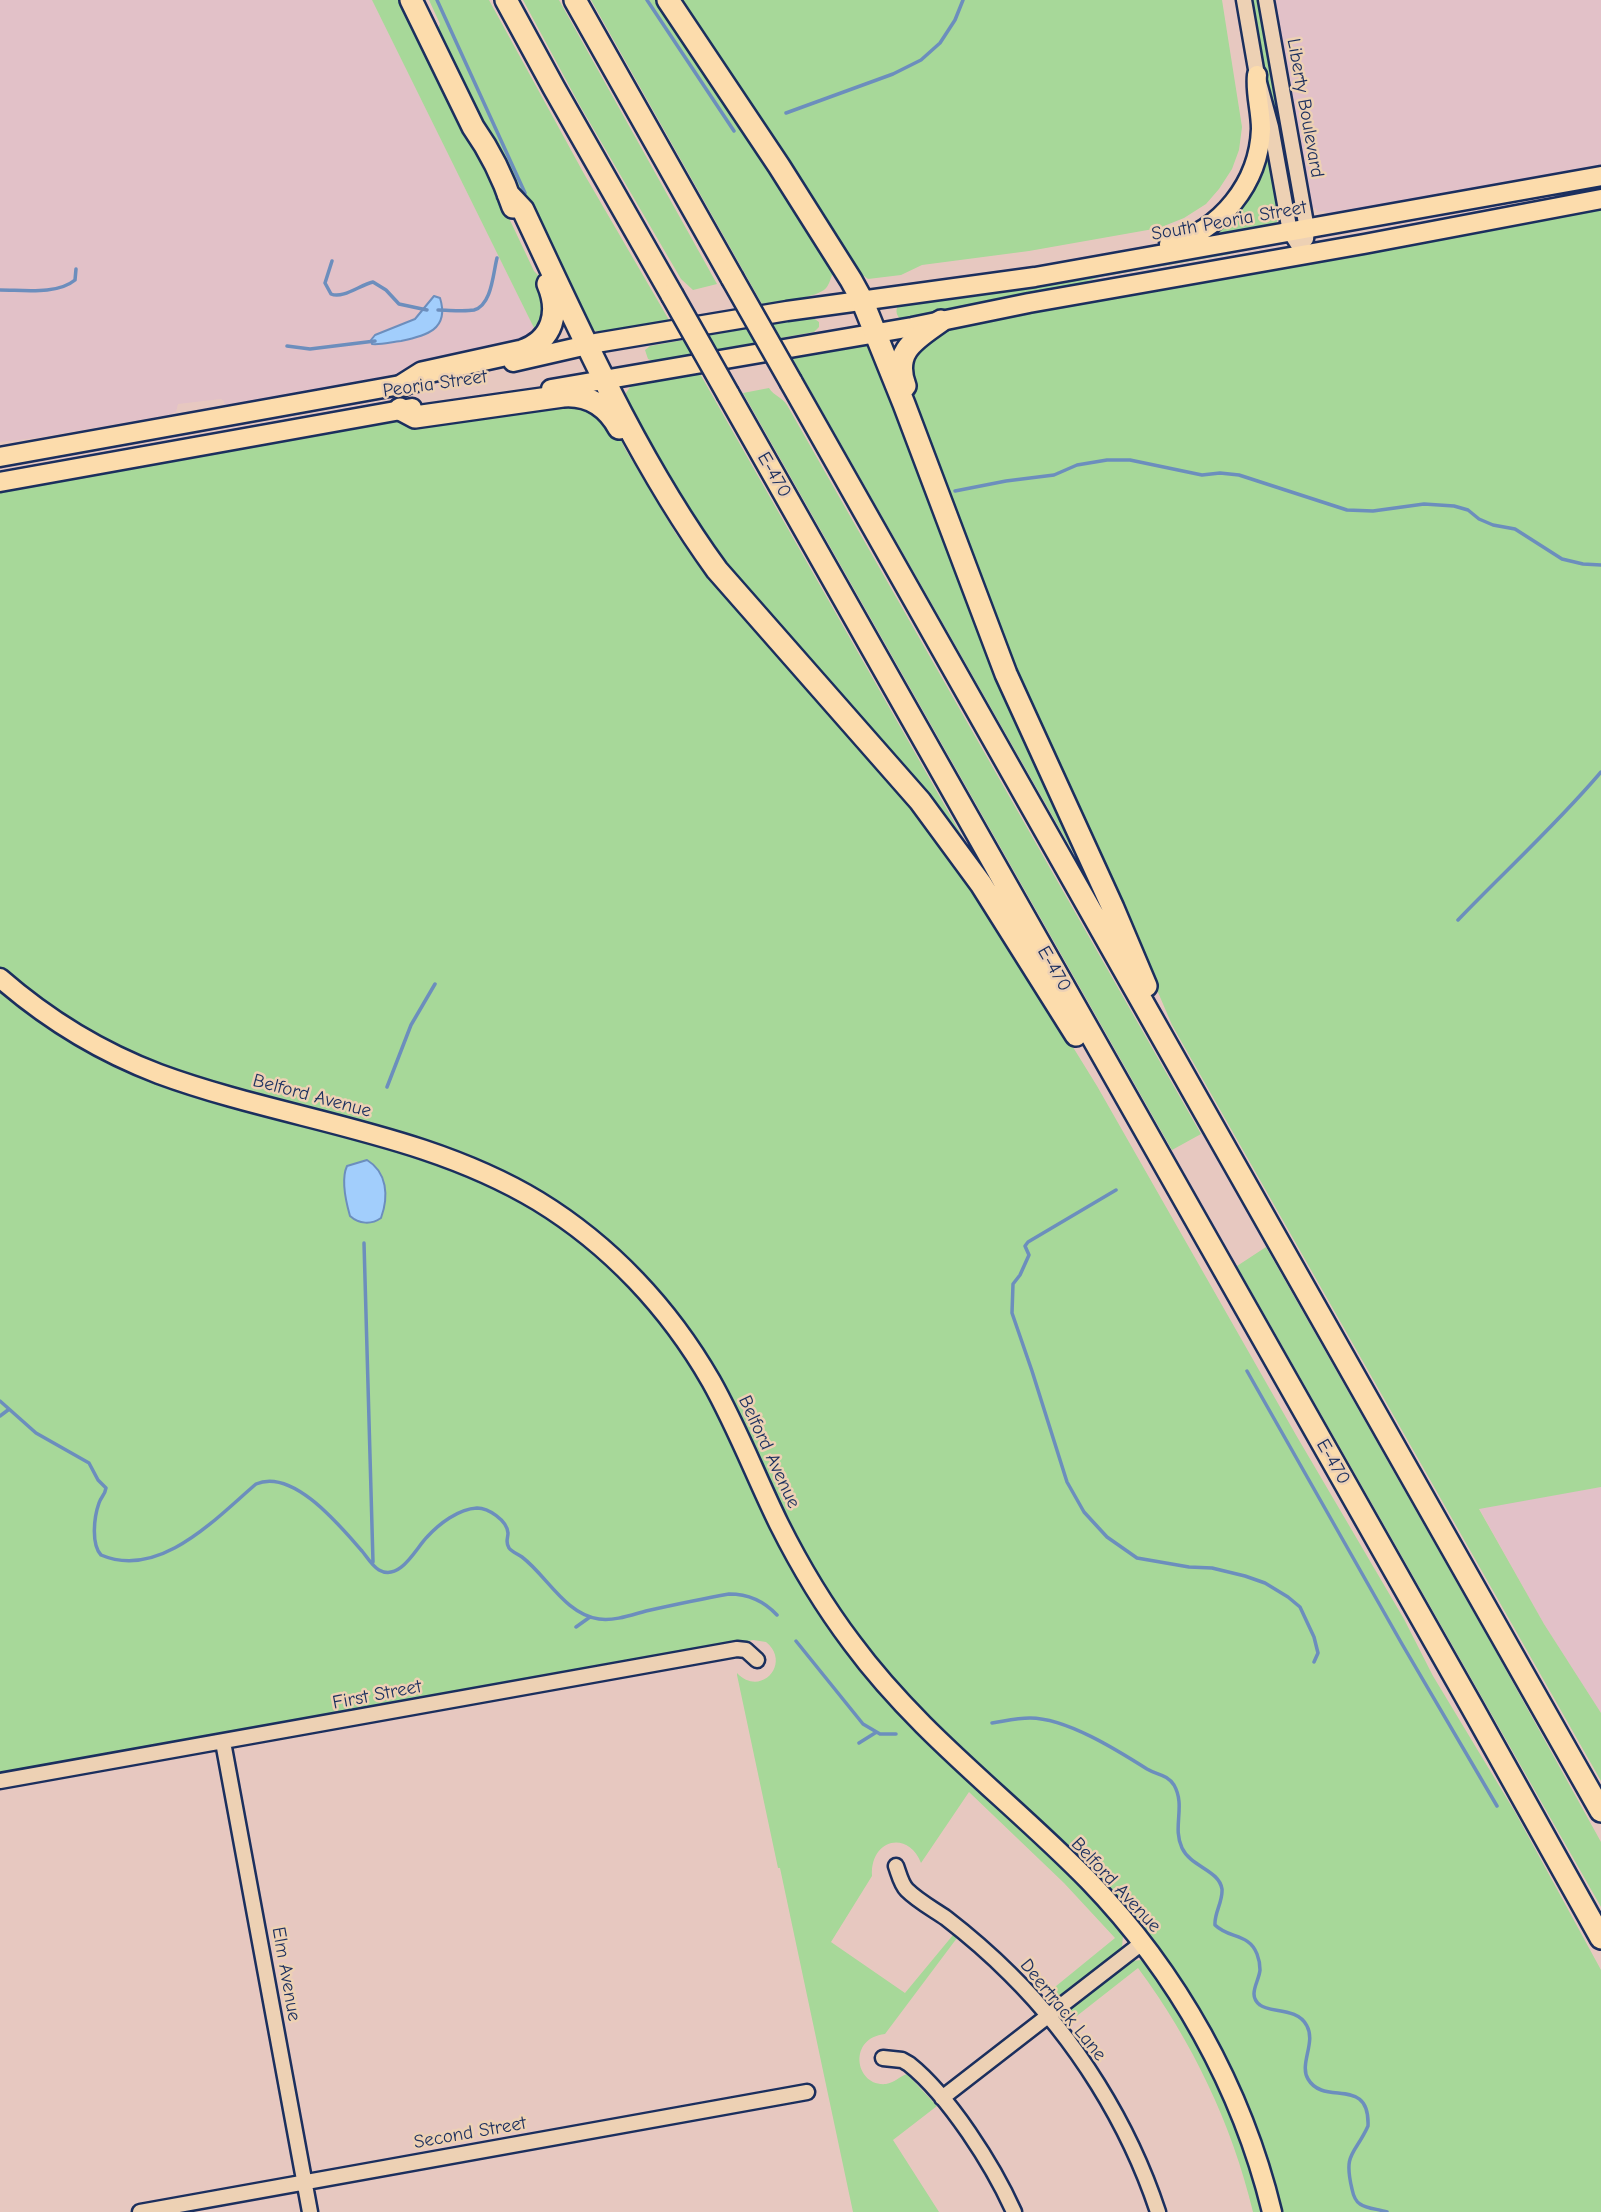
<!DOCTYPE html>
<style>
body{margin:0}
canvas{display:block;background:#e7c8c0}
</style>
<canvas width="1601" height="2212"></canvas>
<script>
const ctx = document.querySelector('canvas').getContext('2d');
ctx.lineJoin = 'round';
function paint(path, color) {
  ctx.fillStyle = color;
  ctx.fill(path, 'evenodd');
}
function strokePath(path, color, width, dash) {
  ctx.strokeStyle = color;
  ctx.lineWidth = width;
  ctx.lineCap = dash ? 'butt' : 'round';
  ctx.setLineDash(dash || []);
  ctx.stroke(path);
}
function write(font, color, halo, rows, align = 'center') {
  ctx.font = font + ' "Comic Neue",sans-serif';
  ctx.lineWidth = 5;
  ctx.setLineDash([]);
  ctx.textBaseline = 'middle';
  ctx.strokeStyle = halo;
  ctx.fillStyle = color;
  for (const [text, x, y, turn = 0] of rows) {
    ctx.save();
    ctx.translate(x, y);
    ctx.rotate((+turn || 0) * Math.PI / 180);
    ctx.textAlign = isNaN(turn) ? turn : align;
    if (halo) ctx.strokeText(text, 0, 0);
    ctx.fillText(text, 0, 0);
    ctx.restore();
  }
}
paint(new Path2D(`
 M0,0H372L537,334L517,348L374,379L230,404H224V401L221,399L178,404L176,412L168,415L36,438L0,442Z
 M1274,0H1601V169L1340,216L1339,212L1329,214L1324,211L1317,212L1316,208L1311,209L1310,205Z
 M1601,1487V1713L1544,1624L1479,1508Z`), '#e2c1c8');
paint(new Path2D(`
 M372,0H406L534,271L542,279L550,301L537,334Z
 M429,0H489L583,172L669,320L601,332L587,329L526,202L491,142L438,28L440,24Z
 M523,0H559L717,284L693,290L681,279L579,104Z
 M591,0H662L835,270V275H832C830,280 829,286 824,290C811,299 778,301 762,304Z
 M683,0H1222L1242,127L1239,150L1232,169L1219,189L1206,204L1184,218L1159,228L1029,251L922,265L901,275L868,279L864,276L860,275Z
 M1250,0H1260L1291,175L1289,177L1287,176L1277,120L1264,75Z
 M1267,142L1280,212L1277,222L1270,227L1201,240Z
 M1601,208V1487L1479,1509L1544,1624L1601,1713V1781L1172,1025L1075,798L1020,681L927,438L920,416L921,415L911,387L909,359L935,333L1011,314Z
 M1230,249L1231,254L1100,277L1070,287L903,321C897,317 894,311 899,304Z
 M812,317L819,322V327L814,332L653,361L648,359L645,350L650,346Z
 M864,343L870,345L1089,874L1086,875L791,356Z
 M699,372L978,864L712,550L626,405V393L632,384Z
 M769,388C774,396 782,397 787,405L1201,1134L1172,1150L743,393Z
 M559,399L592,406L620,435L624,447L676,534L708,576L871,756L966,874L1097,1086L1296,1435L1404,1619L1433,1676L1515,1812L1601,1970V2212H1278L1194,2004L924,1714L870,1654L844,1618L802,1549L706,1358L531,1188L485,1164L446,1149L179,1072C112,1047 55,1013 0,968V490L392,422Z
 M0,990C42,1024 87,1053 137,1074C269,1129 420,1135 542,1214C604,1255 657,1310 695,1373C727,1426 749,1484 776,1539C798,1582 824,1624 855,1662C872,1684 890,1705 910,1725C980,1797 1062,1857 1123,1935L1122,1948L1053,2000L1050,1991L1115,1938L1064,1883L969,1792L921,1863C908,1830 870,1839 872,1876L831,1942L905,1993L953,1935L957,1938L885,2034C847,2038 855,2087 886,2084C894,2083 900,2076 907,2074L937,2106L893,2140L939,2212H853L780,1868H778L737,1675V1673C761,1698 792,1663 766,1642L753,1640L0,1775Z
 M1266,1247L1496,1652L1601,1842V1907L1237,1266Z
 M1141,1960L1148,1966C1200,2041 1241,2123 1262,2212H1253C1232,2124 1192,2041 1138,1968L1073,2019L1065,2014L1132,1961Z`), '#a7d899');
const water = new Path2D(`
 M434,296L440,298C450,330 425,336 401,341C391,342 381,345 372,344L371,340L375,335L415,319Z
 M367,1160C387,1172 389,1196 381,1218C371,1225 359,1224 350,1216C346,1202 341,1179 347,1166Z`);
paint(water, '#a2cefc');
strokePath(water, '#6c8ebd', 2);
strokePath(new Path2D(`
 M437,0L525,193
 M647,0L734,131
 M786,113L893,74L921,60L940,43L955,20L963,0
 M332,261L325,283L331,294C343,299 360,285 373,282L386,290L399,304L427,310
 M0,290C23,290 57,295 75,280L76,269
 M438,310C449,310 463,312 474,310C492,305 493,273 497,258
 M287,346L310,349L375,341
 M955,491L1006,481L1054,475L1077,465L1107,460H1130L1202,475L1220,473L1239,475L1347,510L1373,511L1424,504L1454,506L1468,510L1479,519L1493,525L1515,529L1562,559L1583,564L1601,565
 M1458,920C1505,871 1556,825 1601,772
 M387,1087L411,1025L435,984
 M1116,1190L1028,1242L1025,1246L1029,1255L1020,1275L1013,1284L1012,1313L1032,1371L1067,1482L1084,1512L1107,1537L1137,1558L1189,1567L1212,1568L1245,1576L1265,1583L1288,1597L1300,1607L1314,1637L1318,1653L1314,1662
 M364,1243L373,1562
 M1247,1371L1402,1644L1497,1806
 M0,1401L36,1433L89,1463L98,1480L106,1488C105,1495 101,1497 99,1503C94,1517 91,1544 101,1555C160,1580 216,1518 256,1484C293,1468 340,1526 362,1551C367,1557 372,1566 379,1570C400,1582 416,1548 427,1537C439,1524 458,1509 477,1508C488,1508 507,1520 508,1533C508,1539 505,1542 509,1548C512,1552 518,1554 522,1557C547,1576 565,1614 599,1619C615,1621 631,1615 646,1611C673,1605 701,1599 729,1594C748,1594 764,1601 777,1615
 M0,1416L8,1410
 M576,1627L590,1617
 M796,1641L863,1724L880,1734H896
 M992,1723C1005,1721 1017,1718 1030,1718C1066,1718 1117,1750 1147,1769C1157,1775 1167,1774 1174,1785C1186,1806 1172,1827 1182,1848C1191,1867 1219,1870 1222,1889C1223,1902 1214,1913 1215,1925C1229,1939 1249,1933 1257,1954C1259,1959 1260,1965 1260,1970C1259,1982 1247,1995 1260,2005C1269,2013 1298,2007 1307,2026C1316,2043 1299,2064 1308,2079C1324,2107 1370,2075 1368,2126C1355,2155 1343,2152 1352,2189C1353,2194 1355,2201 1360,2204C1367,2209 1379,2209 1387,2212
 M859,1743L875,1733`), '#6c8ebd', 3.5);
const minor = new Path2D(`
 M1244,0L1257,75L1271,127L1290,232L1304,254
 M1266,0L1307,229L1306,239
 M223,1742L310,2212
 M0,1781L737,1649L746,1650L757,1660
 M896,1866C899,1874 901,1884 907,1890C918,1901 933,1909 946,1918C968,1935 990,1954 1010,1974C1076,2039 1129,2124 1158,2212
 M883,2058L902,2060L909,2064C949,2096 993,2165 1014,2212
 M942,2098L1142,1943
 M140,2212L807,2092`);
const major = new Path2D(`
 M1169,244C1221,231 1259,183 1261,129C1261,110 1255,93 1257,75
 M513,362L596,343L787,311L1035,277L1601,176
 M551,389L912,327L1029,303L1364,244L1601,199
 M0,457L417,382
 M0,482L412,408
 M0,978C47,1019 101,1052 159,1074C284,1120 422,1131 538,1201C610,1245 669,1308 711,1381C737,1427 756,1477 779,1524C800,1566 824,1606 852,1643C919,1734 1011,1801 1089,1881C1177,1972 1242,2088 1272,2212`);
const highway = new Path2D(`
 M411,0L473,127C490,151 504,180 513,207
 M506,0L554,88L672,295
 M575,0L732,278
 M668,0L779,166L851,280L862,300L904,404L1006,674L1113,908L1146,986
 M508,194L523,210C581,333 637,460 717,570L920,801L981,884L1076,1035
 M791,382L1601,1811
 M403,385L422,373L522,351C553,340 560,312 548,284
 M905,386C892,351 916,339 941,321
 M728,394L1472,1707L1601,1938
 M400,409L415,417L563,396C588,394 607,406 619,428`);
strokePath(minor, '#1b2f5e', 19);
strokePath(major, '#1b2f5e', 23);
strokePath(highway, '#1b2f5e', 26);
strokePath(minor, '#edd1b4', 14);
strokePath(major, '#fcdcac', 18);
strokePath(highway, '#fcdcac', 21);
const highwayBridge = new Path2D(`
 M732,278L791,382
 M672,295L728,394`);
strokePath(highwayBridge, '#1b2f5e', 26, []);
strokePath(highwayBridge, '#fcdcac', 21);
write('19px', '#1b2f5e', '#edd1b4', [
 ["Liberty Boulevard",1305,108,80],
 ["South Peoria Street",1229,221,-10],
 ["Peoria Street",435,384,-8],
 ["E-470",774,475,60],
 ["E-470",1054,969,60],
 ["Belford Avenue",312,1096,15],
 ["Belford Avenue",769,1452,65],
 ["E-470",1333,1462,60],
 ["First Street",377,1695,-11],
 ["Belford Avenue",1116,1885,47],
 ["Elm Avenue",286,1974,80],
 ["Deertrack Lane",1063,2010,51],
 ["Second Street",470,2133,-10]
]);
</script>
